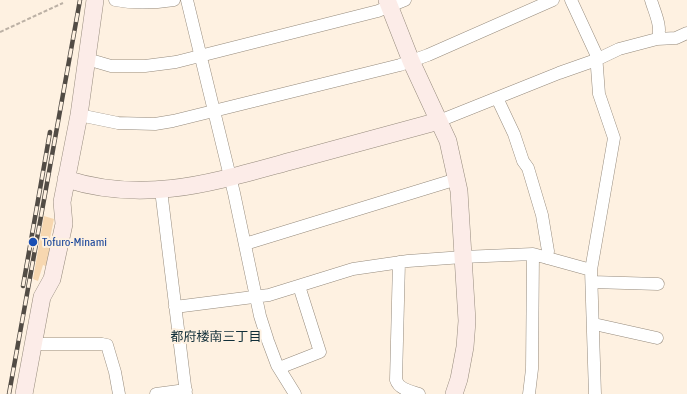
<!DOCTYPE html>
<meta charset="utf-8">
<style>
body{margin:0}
canvas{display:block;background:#fef1e1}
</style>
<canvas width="687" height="394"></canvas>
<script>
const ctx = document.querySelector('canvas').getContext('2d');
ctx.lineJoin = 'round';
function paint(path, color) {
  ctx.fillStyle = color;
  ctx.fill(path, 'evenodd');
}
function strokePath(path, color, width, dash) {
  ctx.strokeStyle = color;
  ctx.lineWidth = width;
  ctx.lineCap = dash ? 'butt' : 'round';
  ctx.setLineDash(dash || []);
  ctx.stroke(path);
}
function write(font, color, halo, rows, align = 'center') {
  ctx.font = font + ' "Asap Condensed","Noto Sans JP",sans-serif';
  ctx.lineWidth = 4;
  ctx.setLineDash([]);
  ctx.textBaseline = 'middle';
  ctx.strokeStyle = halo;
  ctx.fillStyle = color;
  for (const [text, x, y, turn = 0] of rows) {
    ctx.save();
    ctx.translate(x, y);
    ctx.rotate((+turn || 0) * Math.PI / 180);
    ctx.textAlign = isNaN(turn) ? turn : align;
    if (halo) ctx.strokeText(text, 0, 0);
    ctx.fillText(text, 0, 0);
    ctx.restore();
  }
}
paint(new Path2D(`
 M44,216L54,219L50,238H53L48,267L43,265L38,281L33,279Z`), '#f7d7b0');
const street = new Path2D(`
 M115,0C135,4 154,3 174,0
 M187,0L234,193L260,316L268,341L277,365L295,394
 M571,0L596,54L599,94L614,138L591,270L595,394
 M657,39L676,38L687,33
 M87,59L111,66H145L176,62L378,11L405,0
 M497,98L514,134L523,161L528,168L542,215L548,251L547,258
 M79,115L118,123L155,124L173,121L400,65L428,55L553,0
 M439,121L559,73L596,60L619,49L657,39C663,28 654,11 651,0
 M161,190L186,394
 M245,244L457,179
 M399,262L396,380C399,389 410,391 419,394
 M592,282L658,284
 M175,307L269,295L353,269L408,261L463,257L533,254L591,270
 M594,324L657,338
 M34,344H102L107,345L115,372L119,394
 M279,368L320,352L299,286
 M156,394L186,390
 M529,394L532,369L533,254`);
const secondary = new Path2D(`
 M387,0L411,61L448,141L459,191L467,321L465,347L459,379L454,394
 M66,179C147,205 217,181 295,160C343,147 391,134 439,121
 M24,394L42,297L52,279L64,224L62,202L79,115L95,0`);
strokePath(street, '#968b7d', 13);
strokePath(secondary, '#968b7d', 18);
strokePath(new Path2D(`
 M0,32L63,3`), '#bcb1a5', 2, [4, 2]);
strokePath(street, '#fff', 12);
strokePath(secondary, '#fcece8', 17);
const rail = new Path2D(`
 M23,286L50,132
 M9,394L80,0`);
strokePath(rail, '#524c45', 4.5);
strokePath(rail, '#fef1e1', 3, [9]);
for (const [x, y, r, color] of [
 [33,242,5,"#1a4fb4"]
]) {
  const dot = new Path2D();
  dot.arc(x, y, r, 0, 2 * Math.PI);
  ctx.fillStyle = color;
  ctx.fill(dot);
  strokePath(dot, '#fef1e1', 1.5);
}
write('12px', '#164399', '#fef1e1', [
 ["Tofuro-Minami",42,242]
], 'left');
write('13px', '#112f39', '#fef1e1', [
 ["都府楼南三丁目",216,337]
]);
</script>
